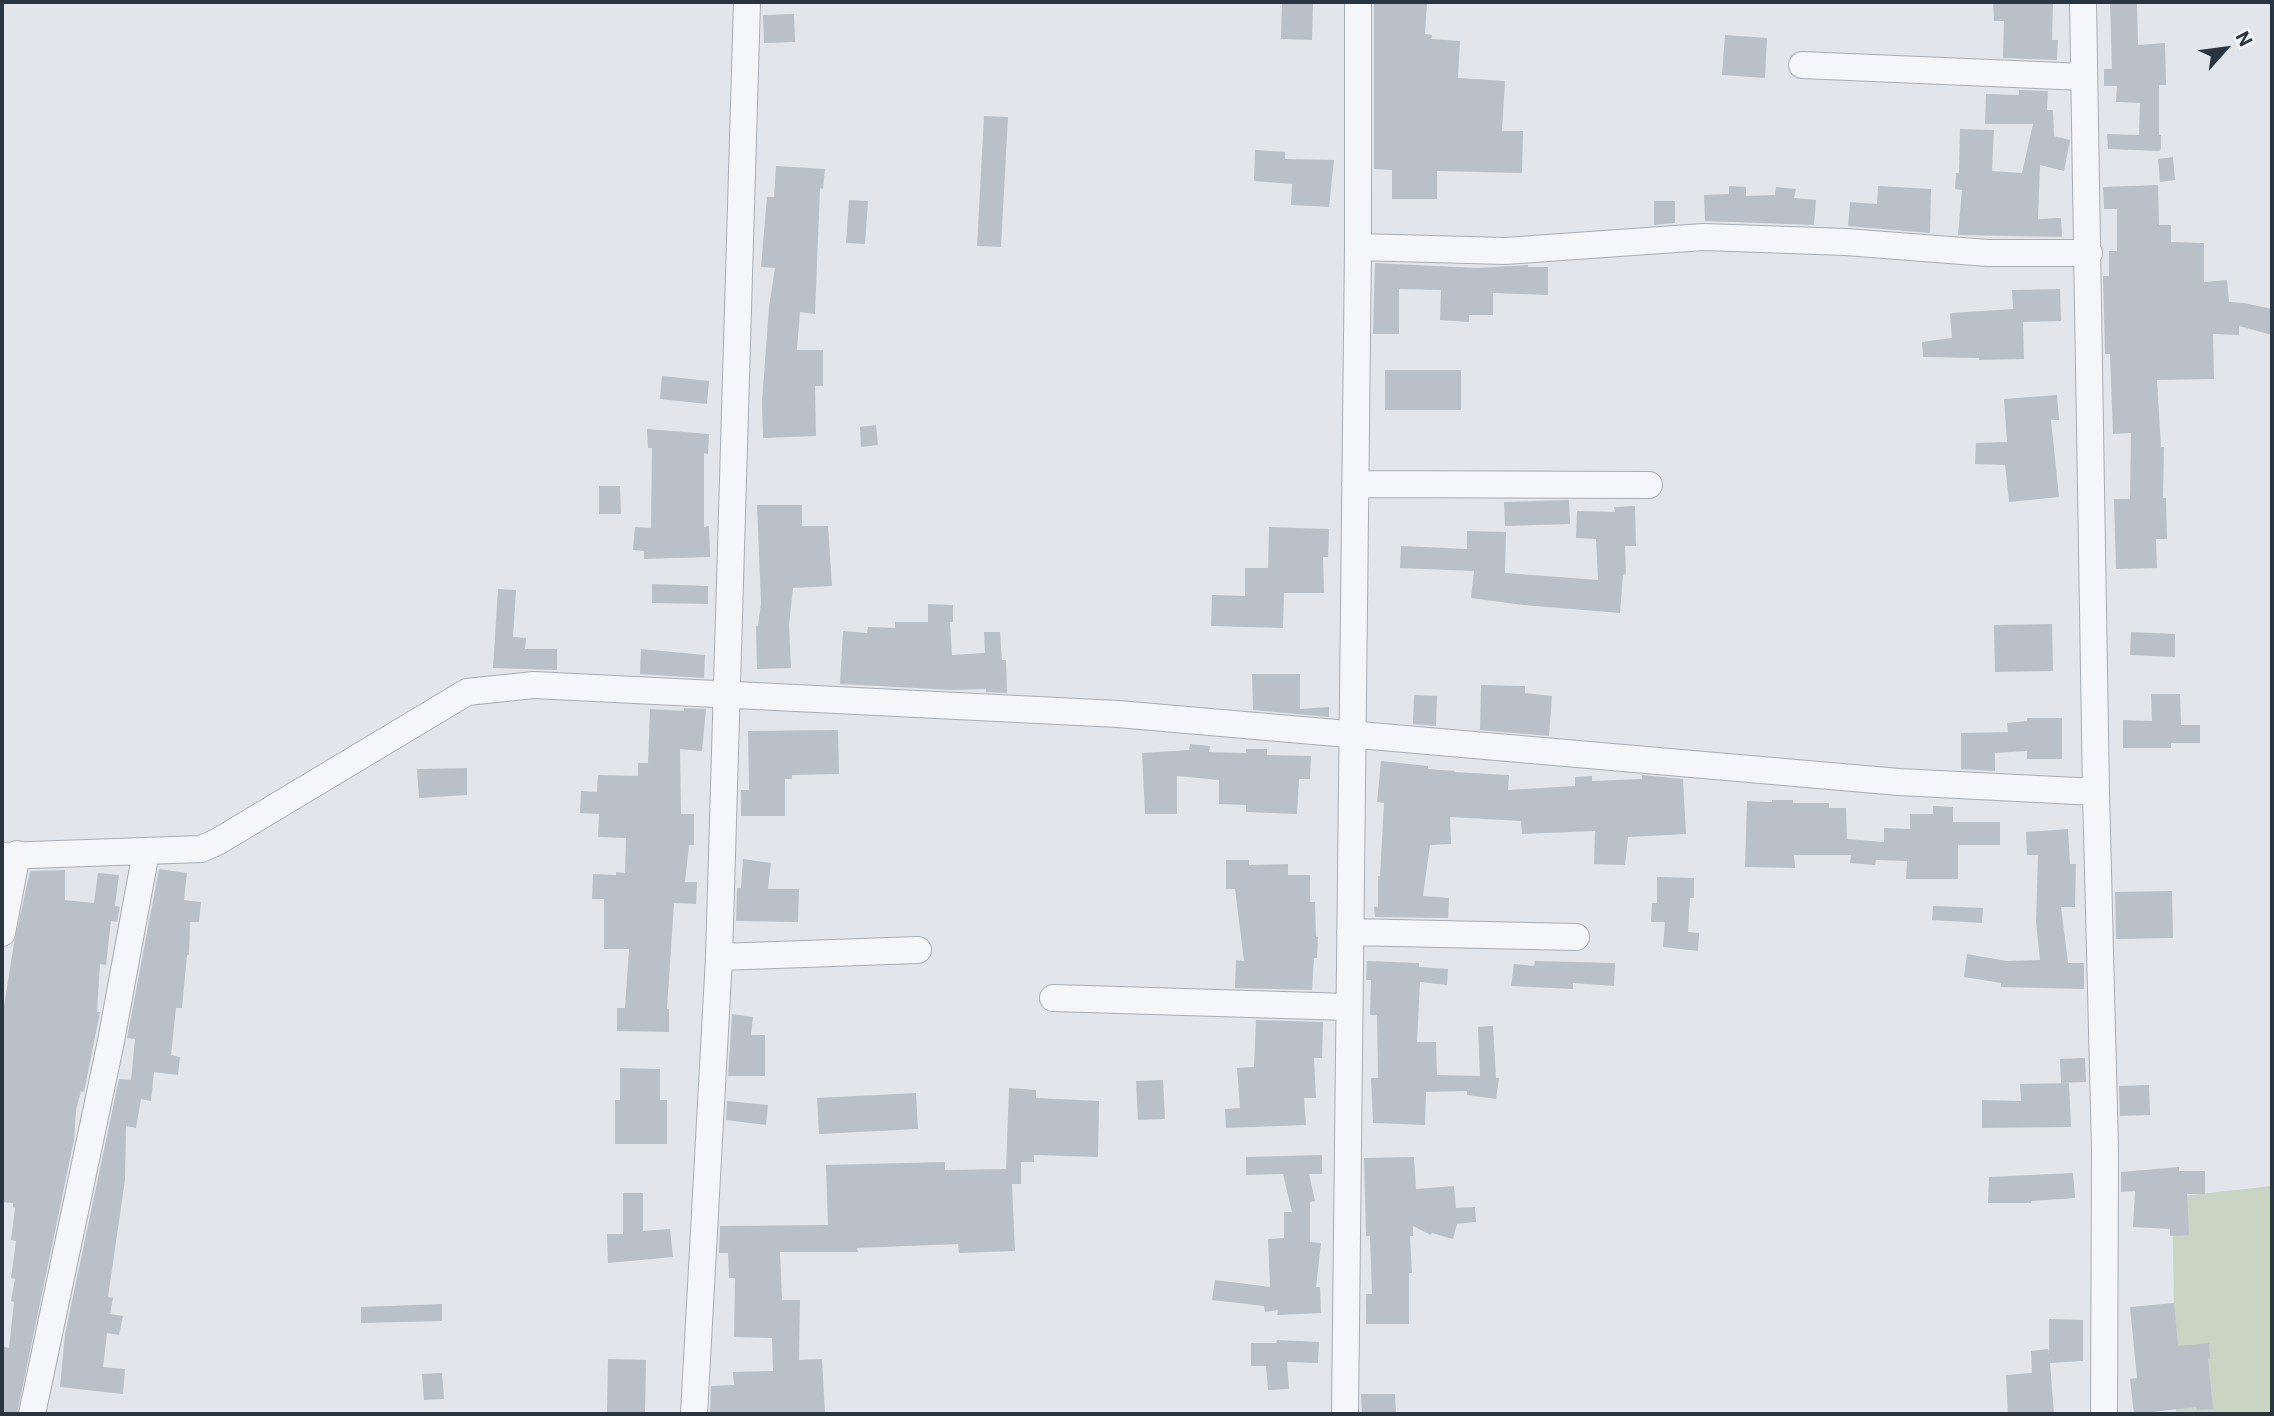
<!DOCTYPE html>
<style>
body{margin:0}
#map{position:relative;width:2274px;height:1416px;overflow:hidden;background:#e2e6ea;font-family:Roboto,sans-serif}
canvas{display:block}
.frame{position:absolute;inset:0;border:4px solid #2a3542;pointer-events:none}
.north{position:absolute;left:2190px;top:14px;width:70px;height:70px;-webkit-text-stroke:5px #f2f5f8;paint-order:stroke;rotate:62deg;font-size:19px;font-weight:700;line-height:28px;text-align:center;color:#2a3542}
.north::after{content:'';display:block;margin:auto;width:24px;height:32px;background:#2a3542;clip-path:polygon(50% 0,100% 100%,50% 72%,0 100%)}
</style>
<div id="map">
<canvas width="2274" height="1416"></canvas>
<div class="frame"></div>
<div class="north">N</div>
</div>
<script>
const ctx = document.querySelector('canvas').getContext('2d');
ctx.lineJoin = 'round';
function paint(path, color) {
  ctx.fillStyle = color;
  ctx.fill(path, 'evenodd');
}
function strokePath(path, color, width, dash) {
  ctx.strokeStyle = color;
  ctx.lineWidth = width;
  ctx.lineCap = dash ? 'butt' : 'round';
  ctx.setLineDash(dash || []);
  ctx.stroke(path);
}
paint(new Path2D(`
 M2272,1186V1414H2176L2172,1197Z`), '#c9d4c3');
paint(new Path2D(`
 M1282,2H1313L1312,40L1281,39Z
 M1374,2H1427L1425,34L1432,35L1431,39L1460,41L1458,78L1505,81L1502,131H1523L1522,173L1437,171V199H1392V170L1374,169Z
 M1993,2H2053L2052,40H2058L2057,60L2003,58L2004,21H1994Z
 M2110,2H2137L2138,45L2165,43L2166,85H2159V135H2161V149L2159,151L2108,149L2107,134L2139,135L2140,103L2116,102L2117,86H2104V69H2112Z
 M794,14L795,42L764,43L763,15Z
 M1725,35L1767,38L1765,78L1722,75Z
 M2019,90L2048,91L2047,110H2053L2054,136L2070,140L2064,171L2040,165L2038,219L2061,218L2062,237L1958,235L1962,190L1955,189L1956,173H1959L1960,129L1994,130L1992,171L2022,173L2033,124H1985L1986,94L2019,95Z
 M984,116L1008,117L1001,247L977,246Z
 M1255,150L1285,152V159L1334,160L1329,207L1291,205L1292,184L1254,181Z
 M2173,157L2175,180L2160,182L2158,159Z
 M776,166L825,169L823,189L820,188L815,314L800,312L797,350H823V386H815L816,436L763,438L762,402L769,307L775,268L761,267L767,197H774Z
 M2158,185L2159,225H2171V242L2204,243V282L2227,280L2229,302L2244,303L2272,309V335L2239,326V335L2213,334L2214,379L2157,380L2161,447H2164L2163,498H2166L2167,539H2156L2157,568L2116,569L2114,499H2130L2131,433L2113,434L2110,354H2105L2103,276H2109V251H2117V209H2104L2103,187Z
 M1729,186L1746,187V196L1775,195L1776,187L1796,189L1794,198L1816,200L1814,225L1705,221L1704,195L1729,194Z
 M1878,186L1931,189L1930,233L1848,226L1850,202L1877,204Z
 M849,200L868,201L865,244L846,243Z
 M1654,201H1675V223L1654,225Z
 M1375,263L1477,268L1528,265V267H1548V295L1493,293V315H1469V322L1440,320L1441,290L1399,289V334H1373Z
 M2060,289L2061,321L2023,322L2024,359L1979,360V358L1923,357L1922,342L1952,338L1950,314L1952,313L2013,309L2012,290Z
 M1385,370H1461V410H1385Z
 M662,376L709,381L707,404L660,399Z
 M2057,395L2059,420H2051L2059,497L2009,502L2005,465L1975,464L1976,443L2007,442L2004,399Z
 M876,425L878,445L861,447L860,427Z
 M647,429L709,434L708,454L704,453V527L709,526L710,557L644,559V551L633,550L635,527L651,528L652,448H648Z
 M599,486H620L621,514H599Z
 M1569,500L1570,524L1505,526L1504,502Z
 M757,505H802V526H828L832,586L793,588L789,625L791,668L757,669L756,626H758L761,603Z
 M1635,506L1636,546H1625L1626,574L1623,575L1620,613L1523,605L1471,598L1474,571L1400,568L1401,546L1467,549V531L1506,532L1505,573L1598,580L1596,539L1576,538L1577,511L1615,512L1614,507Z
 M1269,527L1329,529L1328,557H1323L1324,593H1284L1283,628L1211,626L1212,595L1245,596V568H1268Z
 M652,584L708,586V604L652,603Z
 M498,589L516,590L513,637L526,638L525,649H557V670L493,668Z
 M928,604L953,605V622H950L952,655L985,653L984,632H1000L1002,660H1006L1007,693L986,692V689L953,690L840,684L843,631L867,633L868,627L895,628V622H928Z
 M2052,624L2053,671L1995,672L1994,625Z
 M2131,632L2175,634V657L2130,655Z
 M641,649L705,655L704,678L640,674Z
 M1252,674H1300V709L1329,707V717L1253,710Z
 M1481,685L1525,686V693L1552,696L1549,736L1480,730Z
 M2151,694H2180L2181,725H2200V743H2171V748H2123V720L2152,721Z
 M1414,695L1437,696L1436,726L1413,724Z
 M684,708L706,709L702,751L680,749L681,814H694V845H689L685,882H697L696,904L674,903L667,1009H669V1032L617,1031V1008H625L629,949H604V899H592L593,874L616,875V872L625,873L626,838L598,837L599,814L580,813L581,791L597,792L598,775L638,776V763H648L650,709L684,711Z
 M2027,718H2062V759H2027V751L1995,753V771L1961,769V733L2008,732L2007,723L2027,721Z
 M838,730L839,774L792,775V779H785V816H741V790H749L748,731Z
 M1190,744L1210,746L1209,752L1246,753V749H1267V755L1311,756L1310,779H1299L1297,814L1246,812V805L1219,804V780L1177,776V814H1145L1142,753L1189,750Z
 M1381,761L1428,766V769L1455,771L1454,772L1509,775L1508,790L1575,786V777L1592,776V781L1642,779V775L1683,779L1686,834L1628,837L1625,865L1594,864L1595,831L1522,834L1521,821L1450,817L1451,844L1430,845L1423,896L1449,898L1448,918L1375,917L1374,907H1378V876H1380L1384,803L1377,802Z
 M467,768V795L419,798L417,769Z
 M1772,800H1793V803H1829V808H1846L1847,839L1884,842V828L1910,829V814H1933V806L1953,807V822H2000V845H1958V879H1906L1907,861L1876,860L1875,865L1850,863L1851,855H1794L1795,868L1745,867L1747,801L1772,802Z
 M2068,829L2070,864H2076L2075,907H2061L2068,963H2084V989L2001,987V983L1964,977L1967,954L2007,961L2040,960L2036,922L2038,855H2027L2026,832Z
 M743,859L771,863L768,889H799L798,922L736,921L737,888H741Z
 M1226,860H1249V865L1288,864V875H1310V902H1315L1316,937H1318L1317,958H1314L1312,990L1235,988L1236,960L1244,961L1235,889H1226Z
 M159,869L187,873L184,900L201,902L199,922H190L189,955H187L182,1008H176L171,1055L180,1057L178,1075L154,1072L151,1101L141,1099L136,1128L126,1126L125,1180L108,1297L113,1298L110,1314L123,1316L119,1335L107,1333L103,1367L125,1369L123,1394L60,1387L65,1334L119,1079L131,1080L135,1039L127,1038Z
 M65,870V900L94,903L98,873L119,875L115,906L120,907L117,922L111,921L106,965L100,964L97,1012H100L84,1092L81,1091L76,1110L74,1140L17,1414H2V1346L9,1348L14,1302L11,1301L15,1279L11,1278L16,1241L11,1240L15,1208L13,1207V1203L2,1202V1019L14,943L30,871Z
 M1657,877L1694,878V898H1690L1688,932L1699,933L1698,951L1663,947L1665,922H1651L1652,903H1657Z
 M2172,891L2173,938L2116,939L2115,892Z
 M1933,906L1983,908L1982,923L1932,920Z
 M1367,961L1419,963V967L1448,969L1447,985L1420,982L1417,1042H1436L1437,1075L1480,1076L1478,1027L1493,1026L1496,1078H1499L1496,1099L1467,1095V1091L1426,1092L1425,1125L1373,1123L1371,1078H1378L1377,1015H1370L1371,980H1366Z
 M1535,961L1615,963L1614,986L1573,983V989L1511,986L1514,964L1534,966Z
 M732,1014L753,1017L751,1035H765V1076H728Z
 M1256,1020L1323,1022L1322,1058H1314L1316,1098H1304L1306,1125L1226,1128L1225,1109L1240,1108L1237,1068L1254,1067Z
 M2085,1058L2086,1082L2061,1083L2060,1059Z
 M620,1068L660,1069V1100H667V1144H615V1100H620Z
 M1163,1080L1165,1119L1138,1120L1136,1081Z
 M2069,1083L2071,1127L1982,1128V1100L2021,1101L2020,1084Z
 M2149,1085L2150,1115L2120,1116L2119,1086Z
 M1009,1088L1036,1090V1098L1099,1101L1098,1157L1034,1155V1162H1021V1184H1012L1015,1251L959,1253L958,1244L857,1248L858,1252H780L782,1300H800L799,1360L822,1359L825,1414H710L711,1386L734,1385L733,1372L773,1371L772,1338L734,1337L735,1278H729L728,1253H719L720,1226L828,1225L826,1165L945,1162V1170L1006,1169Z
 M916,1093L918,1129L819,1134L817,1098Z
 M727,1101L768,1105L766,1125L726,1120Z
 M1322,1155V1174H1309L1315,1201L1310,1202V1242L1321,1243L1316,1287H1320L1321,1313L1277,1315L1278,1310L1265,1312L1264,1306L1212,1300L1215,1280L1270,1287L1268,1239L1284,1238V1212H1292L1283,1174L1246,1175V1157Z
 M1414,1157L1416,1189L1454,1186L1456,1208L1475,1207L1476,1222L1457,1224L1453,1239L1432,1233L1431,1235L1413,1226V1236H1410L1412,1273H1409V1324H1366V1294H1372L1370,1236H1366L1364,1158Z
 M2179,1167V1171H2205V1194H2187L2189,1235L2170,1236V1229L2133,1227L2135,1191L2121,1192V1172Z
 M2073,1173L2075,1198L2031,1201V1203H1988L1989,1177Z
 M623,1193H643V1231L670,1229L673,1257L608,1263L607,1234H623Z
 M2174,1303L2178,1346L2209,1343L2210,1359H2208L2213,1409L2197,1410L2196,1407L2134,1414L2130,1379L2137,1378L2130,1307Z
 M442,1304V1321L361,1323V1307Z
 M2049,1319L2083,1320V1361L2050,1363L2054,1414H2008L2006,1375L2032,1373L2031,1351L2048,1349L2049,1354Z
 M1277,1340L1319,1342L1318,1363L1287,1362L1289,1389L1268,1390L1266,1366H1251V1343H1276Z
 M608,1359L646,1360L645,1414H607Z
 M442,1373L444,1399L424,1400L422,1374Z
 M1361,1394H1395L1396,1414H1362Z`), '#b9c0c7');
const minor = new Path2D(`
 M2083,2L2096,792L2105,1149L2104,1414
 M1802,65L2084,77
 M1358,247L1505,251L1704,237L1846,242L1988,253H2089
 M1355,484L1649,485
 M2,856L201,849L217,842L467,692L534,685L1118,714L1899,782L2096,792
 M1350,932L1576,937
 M2,933L17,854
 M719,957L918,950
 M1053,998L1349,1007
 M32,1414L110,1046L146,852
 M694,1414L719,957L747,2
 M1345,1414L1358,247V2`);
strokePath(minor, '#a7adb4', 28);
strokePath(minor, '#f5f6f9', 26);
</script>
